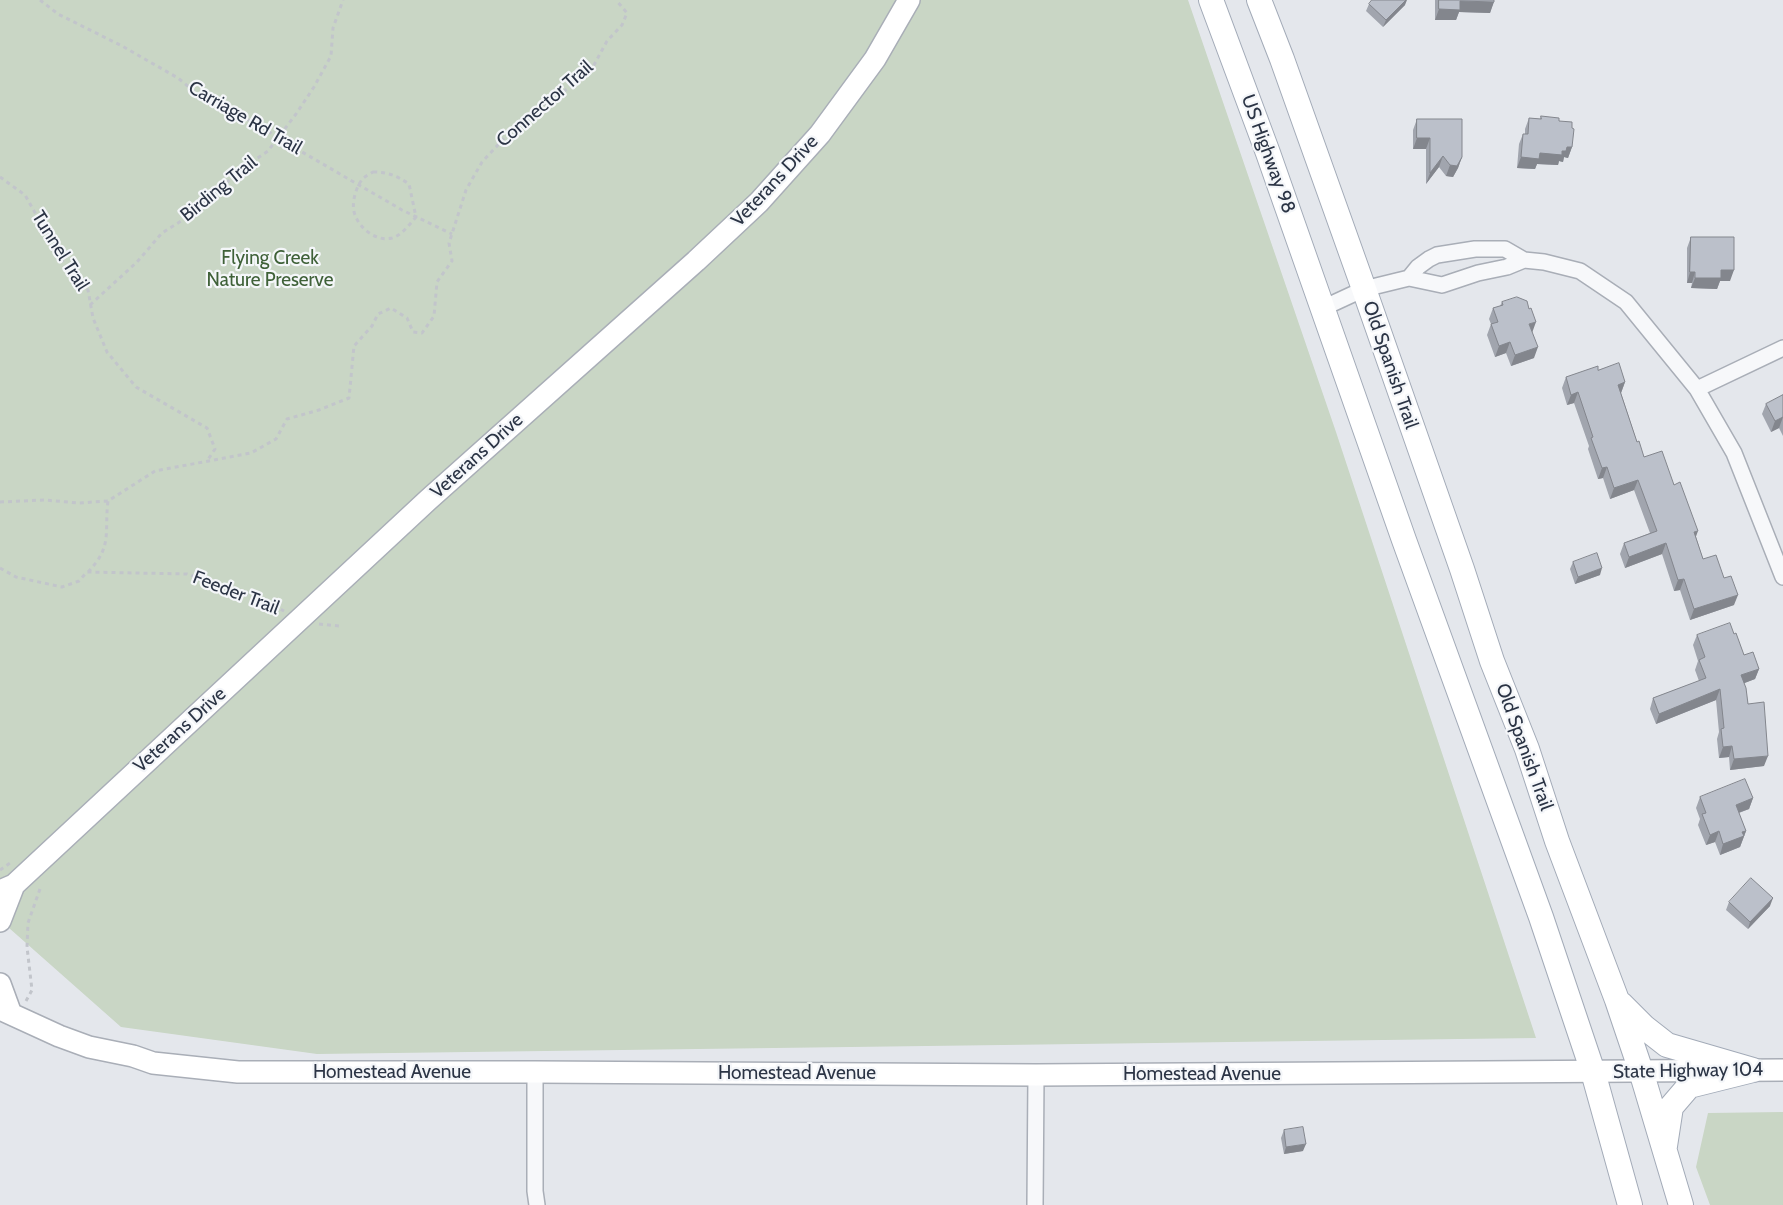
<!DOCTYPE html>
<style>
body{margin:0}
canvas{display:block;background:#e4e7ec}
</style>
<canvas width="1783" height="1205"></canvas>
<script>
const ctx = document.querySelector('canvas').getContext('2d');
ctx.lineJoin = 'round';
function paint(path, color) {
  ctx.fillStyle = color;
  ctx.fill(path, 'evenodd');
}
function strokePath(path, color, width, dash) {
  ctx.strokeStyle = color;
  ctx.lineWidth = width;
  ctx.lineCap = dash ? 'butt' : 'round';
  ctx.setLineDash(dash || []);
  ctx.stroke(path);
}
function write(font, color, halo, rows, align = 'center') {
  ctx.font = font + ' Cabin,sans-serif';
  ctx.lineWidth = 4.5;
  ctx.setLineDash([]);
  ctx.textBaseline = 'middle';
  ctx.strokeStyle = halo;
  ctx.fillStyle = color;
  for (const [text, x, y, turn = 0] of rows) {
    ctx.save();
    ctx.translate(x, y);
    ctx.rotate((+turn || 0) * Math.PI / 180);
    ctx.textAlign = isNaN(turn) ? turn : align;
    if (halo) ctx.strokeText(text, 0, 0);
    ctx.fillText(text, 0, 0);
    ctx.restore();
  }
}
paint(new Path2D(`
 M0,0H1188L1336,432L1536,1038L317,1054L121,1027L0,920Z
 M1783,1112V1205H1710L1696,1167L1708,1113Z`), '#c9d6c5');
const street = new Path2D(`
 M1409,278L1418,267L1429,259L1437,255L1475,249H1505L1524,260L1544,262L1580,271L1626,302L1697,389L1734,453L1783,577
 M1323,308L1364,289L1409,278L1442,285L1478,273L1507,267L1524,260
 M1697,389L1783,348
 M535,1072V1191L537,1205
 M1035,1205L1036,1075`);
const secondary = new Path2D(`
 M0,891L14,885L428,500L696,261L759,202L820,134L875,59L909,0
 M0,921L14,885
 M0,984L11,1014
 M0,1009L59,1036L89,1047L133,1056L153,1063L238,1072H535L1036,1075L1783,1070`);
const primary = new Path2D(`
 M1211,0L1268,153L1404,540L1541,917L1593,1072L1630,1205
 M1259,0L1282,59L1364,289L1462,569L1492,661L1527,749L1557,841L1617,1000L1641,1071L1681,1205
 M1621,1004L1644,1027L1667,1045L1753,1070
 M1665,1146L1671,1107L1689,1086L1753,1070`);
strokePath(street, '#a9aeb7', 18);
strokePath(secondary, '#a9aeb7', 24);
strokePath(primary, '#a3abb8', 26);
strokePath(new Path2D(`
 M40,0L58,14L122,46L178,78L195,92L238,115L261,126L278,138L402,210L452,234
 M373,172C388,172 397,176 409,184L416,217C409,225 402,235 392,238C377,242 360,229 355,215C351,205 355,190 361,181C363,177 370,174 373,172Z
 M0,177L25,195L67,269L88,290L93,318L107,352L136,387L207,428L215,449L207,461
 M90,305L137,262L162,233L189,216L244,167L268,151L296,114L314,87L331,56L333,28L343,0
 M0,502L44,500L79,503L108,501L155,471L251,453L276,439L287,419L319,410L349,398L354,346L372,326L378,314L391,308L407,318L413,332L422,333L434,316L437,282L452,261L449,243L466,190L482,162L523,118L570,87L594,65L607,41L622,25L627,13L616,0
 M0,568L16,577L62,587L79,581L87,572L187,574L263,600L284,611
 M88,572C113,546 104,533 108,501
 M319,624L339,626
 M0,870L10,863
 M26,1001L32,990L27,947L28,923L41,886`), '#c2c5cb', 3, [4, 4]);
strokePath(street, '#f7f8fa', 15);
strokePath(secondary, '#fff', 21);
strokePath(primary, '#fff', 24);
paint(new Path2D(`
 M1435,0H1494L1490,13L1459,12L1456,20H1435Z
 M1369,4L1405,5L1383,27L1366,11Z
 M1541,116L1559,121L1572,128V147L1568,158L1564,157L1563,162L1559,161L1558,165L1537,164L1535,169L1517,168L1519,144L1523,134H1525V129L1529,118L1540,119Z
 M1417,119L1462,157L1458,168L1453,177L1446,176L1439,167L1426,184V149H1413V130Z
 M1691,237L1730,281H1720L1717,289L1691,288L1692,283H1687V248Z
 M1502,302L1532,333L1534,358L1511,366L1506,353L1495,357L1487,335L1491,324L1489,319L1493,308L1500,306Z
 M1598,370L1625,382L1621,393L1637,442L1644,457L1674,485L1696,537L1703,559L1734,605L1690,620L1680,590L1674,591L1662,554L1625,568L1620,554L1624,543L1650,533L1634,490L1610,499L1603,478L1598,479L1588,449L1589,446L1574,403L1567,405L1562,388L1566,377Z
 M1783,395V436L1779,428L1771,432L1762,414L1766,404Z
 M1573,562L1600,575L1575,584L1570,569Z
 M1734,634L1744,655L1759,669L1755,679L1744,683L1748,704L1764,766L1730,770L1729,757L1719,758L1717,739L1719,732L1716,700L1656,724L1650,709L1653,698L1699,681L1695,670L1698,661L1693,645L1697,635Z
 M1700,797L1753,798L1749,809L1739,813L1746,831L1740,847L1720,855L1715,842L1706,845L1698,825L1700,819L1696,808Z
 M1729,902L1770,906L1748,929L1726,910Z
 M1284,1130L1303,1151L1284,1154L1281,1138Z`), '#a1a5ae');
paint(new Path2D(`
 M1406,0H1407L1405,5L1383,27L1386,20Z
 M1460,1L1494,2L1490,13L1459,12L1456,20H1435L1439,9Z
 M1417,138H1430L1426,149H1413Z
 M1567,147H1572L1568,158L1564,157L1563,162L1559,161L1558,165L1537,164L1535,169L1517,168L1521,157L1540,153L1562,151Z
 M1443,156L1439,167L1426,184L1430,173Z
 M1462,157L1458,168L1453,177L1446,176L1450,165Z
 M1721,270H1734L1730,281H1720L1717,289L1691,288L1695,278Z
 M1690,272H1695L1692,283H1687Z
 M1536,322L1532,333L1529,324Z
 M1510,342L1506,353L1495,357L1499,346Z
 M1538,347L1534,358L1511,366L1515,355Z
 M1625,382L1621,393L1614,395L1618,385Z
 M1578,392L1574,403L1567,405L1571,395Z
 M1783,417L1779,428L1771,432L1775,421Z
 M1607,467L1603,478L1598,479L1602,468Z
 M1638,480L1634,490L1610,499L1614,488Z
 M1698,531L1694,542V532Z
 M1666,543L1662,554L1625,568L1629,557Z
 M1602,568L1600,575L1575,584L1578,577Z
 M1684,579L1680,590L1674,591L1678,580Z
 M1738,595L1734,605L1690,620L1694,609Z
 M1759,669L1755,679L1737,686L1741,675Z
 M1720,689L1716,700L1656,724L1659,714Z
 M1732,746L1729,757L1719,758L1723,747Z
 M1768,756L1764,766L1730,770L1734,759Z
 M1753,798L1749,809L1732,815L1736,805Z
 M1719,831L1715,842L1706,845L1710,835Z
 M1746,831L1740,847L1720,855L1723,844L1742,832Z
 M1773,898L1770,906L1748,929L1750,922Z
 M1306,1144L1303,1151L1284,1154L1286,1147Z`), '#83868d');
const building = new Path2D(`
 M1372,0H1406L1386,20L1369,4Z
 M1439,0H1494V2L1460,1V10L1439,9Z
 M1541,116L1559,118V121L1572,122V128L1574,129L1572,147H1567L1566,151H1562V155L1540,153L1539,159L1521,157L1523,134H1528L1529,118L1541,119Z
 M1417,119H1462V157L1457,166L1450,165L1443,156L1430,173V138H1417Z
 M1691,237H1734V270H1721V278H1695V272H1690Z
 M1517,297L1527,301L1529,309L1531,308L1536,322L1529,324L1538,347L1515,355L1510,342L1499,346L1491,324L1498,322L1493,308L1503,305L1502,302Z
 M1619,363L1625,382L1618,385L1637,442L1639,441L1644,457L1662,451L1674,485L1680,482L1698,531L1694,532L1703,559L1716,555L1724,578L1731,576L1738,595L1694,609L1684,579L1678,580L1666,543L1629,557L1624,543L1657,531L1638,480L1614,488L1607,467L1602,468L1591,438L1593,437L1578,392L1571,395L1566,377L1598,366V370Z
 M1783,395V417L1775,421L1766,404Z
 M1597,553L1602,568L1578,577L1573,562Z
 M1730,623L1734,634L1736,633L1744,655L1753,652L1759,669L1741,675L1746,688L1748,704L1764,702L1768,756L1734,759L1732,746L1723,747L1721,729L1724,728L1720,689L1659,714L1653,698L1706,678L1699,660L1705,657L1697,635Z
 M1745,779L1753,798L1736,805L1746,831L1742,832L1744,836L1723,844L1719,831L1710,835L1702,814L1706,813L1700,797Z
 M1751,878L1773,898L1750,922L1729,902Z
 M1303,1127L1306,1144L1286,1147L1284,1130Z`);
paint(building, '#bbc0ca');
strokePath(building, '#83868d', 1);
write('19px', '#2b3445', '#f4f6f9', [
 ["Connector Trail",545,104,-41],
 ["Carriage Rd Trail",245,118,30],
 ["US Highway 98",1268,154,70],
 ["Veterans Drive",775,181,-47],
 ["Birding Trail",219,189,-39],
 ["Tunnel Trail",60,251,58],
 ["Old Spanish Trail",1390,365,71],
 ["Veterans Drive",477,456,-42],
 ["Feeder Trail",236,593,21],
 ["Veterans Drive",180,730,-42],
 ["Old Spanish Trail",1524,747,70],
 ["State Highway 104",1688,1071,-1],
 ["Homestead Avenue",392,1072],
 ["Homestead Avenue",797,1073],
 ["Homestead Avenue",1202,1074]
]);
write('19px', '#3f6138', '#f4f6f9', [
 ["Flying Creek",270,258],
 ["Nature Preserve",270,280]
]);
</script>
